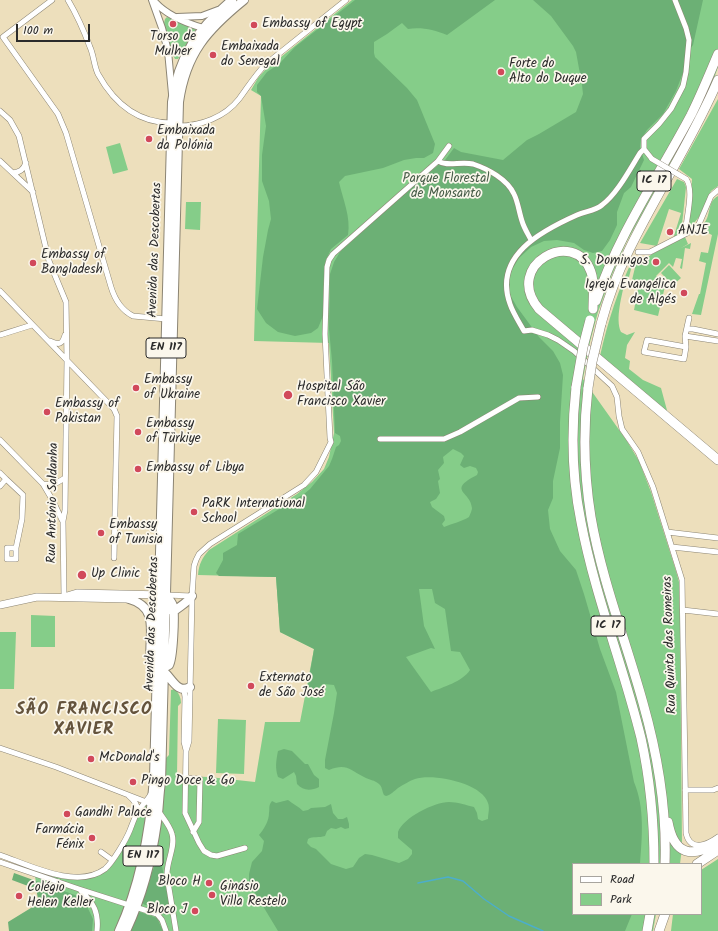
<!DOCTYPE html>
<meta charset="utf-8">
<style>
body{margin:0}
#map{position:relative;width:718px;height:931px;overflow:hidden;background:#eddfbc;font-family:Kalam,sans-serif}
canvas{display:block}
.legend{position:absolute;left:572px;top:863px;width:130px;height:52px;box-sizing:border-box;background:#fbf7ec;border:1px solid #a8a59f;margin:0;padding:5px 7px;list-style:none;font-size:12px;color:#2b2b2b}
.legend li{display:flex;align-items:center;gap:8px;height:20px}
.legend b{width:20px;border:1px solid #a8a59f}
.scale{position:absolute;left:16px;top:24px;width:74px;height:18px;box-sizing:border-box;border:2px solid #2b2b2b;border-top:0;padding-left:5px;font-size:12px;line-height:14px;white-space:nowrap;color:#2b2b2b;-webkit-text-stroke:3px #fbf7ec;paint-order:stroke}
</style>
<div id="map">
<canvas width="718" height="931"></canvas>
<ul class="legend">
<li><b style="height:5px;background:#fff"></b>Road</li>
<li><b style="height:11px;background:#85cd89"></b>Park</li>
</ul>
<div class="scale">100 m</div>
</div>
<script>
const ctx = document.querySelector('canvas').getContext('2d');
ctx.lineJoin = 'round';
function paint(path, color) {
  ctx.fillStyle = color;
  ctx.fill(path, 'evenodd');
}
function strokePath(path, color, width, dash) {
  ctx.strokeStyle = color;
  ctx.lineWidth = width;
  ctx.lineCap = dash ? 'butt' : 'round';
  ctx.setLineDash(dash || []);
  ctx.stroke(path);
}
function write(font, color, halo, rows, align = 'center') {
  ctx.font = font + ' Kalam,sans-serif';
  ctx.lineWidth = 3.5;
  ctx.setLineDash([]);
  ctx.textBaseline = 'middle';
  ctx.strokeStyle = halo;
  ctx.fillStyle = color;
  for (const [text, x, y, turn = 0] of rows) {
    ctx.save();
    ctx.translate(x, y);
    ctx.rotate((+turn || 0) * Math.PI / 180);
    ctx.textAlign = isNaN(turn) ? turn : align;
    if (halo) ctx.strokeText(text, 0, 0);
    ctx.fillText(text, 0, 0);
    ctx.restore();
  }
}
paint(new Path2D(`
 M352,0H718V67L711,87L691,126L626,243L611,277L598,312L590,342L583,379L627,441L639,461L651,492L676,571L679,582L680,618L682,847L680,864H573V914H656L653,931H44L34,870L83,878L108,865L134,821L166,775V758L169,755L171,690L175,689C179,693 181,698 181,703L178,706L177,776L209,777L255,782L265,722H300L314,649L280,632L276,577L198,575C199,564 202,558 209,550L297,494L312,482L324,469L329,457L334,433L329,343L254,341L261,96L251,90L258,78L266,69Z
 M167,17L196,29L178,59H175L172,53L164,23L165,19Z
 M718,99V186L711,191L699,217L690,228L689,226L692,179L679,169Z
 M120,143L128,170L113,174L106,147Z
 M677,179L684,182L686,187L681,234L673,239L681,213L669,209L657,246L640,243Z
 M718,196V234L701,315L692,314L699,294H700L706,263L699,261L701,252L708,253L712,235L702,230V225C712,218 706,202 718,196Z
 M186,202H201L200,230L185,229Z
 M685,237L688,244L681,248L691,243L690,249L685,248L682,269L680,268L682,259L676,258L673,267L669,263L656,276L666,282L658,316L634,310L639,284L636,281L632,280L637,259C643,260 647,258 652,254Z
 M634,257L628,281H625C622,295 615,319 621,332L627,335L635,332L627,345L625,358L630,361L629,369L643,380L661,388L668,414L600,356C608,321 618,289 634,257Z
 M669,265L681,278L673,285L661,273Z
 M31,615L55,616V647H31Z
 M0,632H16L14,689H0Z
 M218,719L246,720L244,774L216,773Z
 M718,859V931H671L673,914H701V870Z`), '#85cd89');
paint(new Path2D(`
 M355,0H495L447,35C434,30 422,27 408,29L402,23L387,34L374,42V53L375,57L407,88L417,100L435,144L433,153L424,158H416L404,160L383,168L345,176L339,182C343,200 351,217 348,235L331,249L325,262L323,289V316L318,328L311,333L295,336L278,332L266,323L257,309L263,257L268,230L271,219L269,201L262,181V155L266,126L261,96L257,92V85L267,72L279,64L295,47Z
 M533,0H703L693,45L685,55L684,70L676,91L663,114L647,130L641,139L640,147L644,160L631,187L624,193L617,212V225L610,240L602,251L593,253L584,250L574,243L557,240L544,241L531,247L519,258L510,273L509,293L517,307L539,337L553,351L560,363L563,375L560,422V448L553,481V498L548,510L550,529L560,551L576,570L584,594L600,649L616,692L634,782C645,808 642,837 640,864H573V914H632L625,931H278L249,883V874L252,862L262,851L264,841L259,835C264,829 269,821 269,813C270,808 268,806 272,801L276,803L288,800C293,804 298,806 303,811L308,810L311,808L325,807L331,804L333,813L338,819H343L347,817L349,824V828L345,829L341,827L336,829L331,828L327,831L325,836C319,838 313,836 308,839L307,843L311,847L316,849L331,864L346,869L353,867L359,858L365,854L372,855L399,863L408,859L412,854V850L398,838C398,836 398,834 398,832C403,818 434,802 449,802C457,802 466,805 474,807L477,813L478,819L482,821L488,819C488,814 490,808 488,803C482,783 433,773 415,779C409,781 403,785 398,788C394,791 391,795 386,796L384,795C382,791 382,786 379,784C375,780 369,780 364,777C349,770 347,763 329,770L325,768V760L334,713L337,693L334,685L324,684L306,696L314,649L280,632L276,577L219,576L216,573L223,560V553L237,545L238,534L304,494L310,489L329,466L332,459L336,447L339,445L341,441L340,436L335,433L332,361L329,329L330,274L334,262L340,252L417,182L445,160L454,148L461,152L503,160L527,140L539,134L576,112L583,94L582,85L576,52L573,46L551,16ZM453,449L461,453L464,456L460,465L464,468L470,466L476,468L478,472L477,475C446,491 471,491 472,508C472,510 470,515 469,517C461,522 453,523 444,527L442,524L445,520L444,516L432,507L430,502L436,499L440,493L438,481L440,479L438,470L444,463L443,457ZM419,589H432L435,603L445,609L451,651L460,652L470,670C462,682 443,687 431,692L406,657L431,648L435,649L424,626Z
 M284,749L292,751L305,764H308L314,775L319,779V787C311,791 303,791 297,784L296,776L294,772L283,779L278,777C275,768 276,761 278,751Z
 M158,864L162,866L170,909L165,915L157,911L153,904L145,905L140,901L145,888L149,884L151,875L155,865Z
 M14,873L83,898L93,919L92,931H9L8,922L39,903L36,889L12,880Z
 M140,912L157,918L163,931H131L136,916Z`), '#6cb075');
strokePath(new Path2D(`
 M418,883L448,877L463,881L484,899L509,916L543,931`), '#4caecb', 1.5);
const minor = new Path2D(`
 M52,0L3,37L58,114L66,133L111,287C115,300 121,310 133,316L166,319
 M68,0C77,15 84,31 90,47C94,56 94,66 98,74C114,103 138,123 172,123
 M0,111L10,120L19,136L49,261L66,302L67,360L65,510L63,521L64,597
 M178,126C201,126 225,117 239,99C248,87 255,75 266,64L346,0
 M644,149L640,153C630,169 617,194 602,205C595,211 586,211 577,215C541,231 493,256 510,304C513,313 519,322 524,331L532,330L548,335L558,340L574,351L612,386L617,397L619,416L622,429L638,452L653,487L682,580L686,833C690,852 707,845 718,837
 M652,159L644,149V139L659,124L671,109L683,86L686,72L689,40L686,28L675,0
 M0,161L33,192
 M438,161C447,167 461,161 473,164C488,169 507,179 514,194C518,202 519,212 522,221C524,228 528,234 531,240
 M13,173C20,172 23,170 26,163
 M686,179C694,189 687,215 686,227L687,233
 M638,252H650L693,230L699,224L711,196L718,190
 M0,291L114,409L117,416L114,558
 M687,329H693L718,334
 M0,335L32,325
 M685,336L718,341
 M50,341C59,345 62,345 65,335
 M686,347L647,340L644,352L684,359L686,347L685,336L689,318
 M380,439H444L460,432L519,398L538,397
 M0,440L43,484L53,501L62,520
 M0,473L6,479L0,486
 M6,479L23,495L22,519L16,548
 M43,484L53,485L65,478
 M667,532L718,538
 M672,547L718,552
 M7,548H16V559H7Z
 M166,595L192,596
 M683,610L718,614
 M184,690L185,697L184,742L186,750
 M0,748L56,767L149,803
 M186,778L200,779L199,822L193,832
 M685,790H713L718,788
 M129,796C135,801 139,806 137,813
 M159,812C163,818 170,826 172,834C176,847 166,862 167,876L176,931
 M245,848L217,856L211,855L204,851L199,843L185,813L186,751L189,741L192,596L194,566L196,560L199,554L210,544L304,485L316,472L331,442L330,438L325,334L327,267L329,260L333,254L438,161L449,146
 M101,852L112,860
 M0,855C29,865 77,890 105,869C113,862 126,840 130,830C132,825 134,819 137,813C141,806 147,801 151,794
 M0,862L79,889L157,914L162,920L166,931
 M81,891C94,903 99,913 97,931`);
const tertiary = new Path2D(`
 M152,0L162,28L168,51L172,94
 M154,1C166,15 186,23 203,28
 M177,17L202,16L218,10`);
const secondary = new Path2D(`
 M67,596L77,593L164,595
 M0,605L37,597L129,599`);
const primary = new Path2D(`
 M129,599C162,608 147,638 151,662L154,667L162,669L169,665C173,659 175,614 173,606C172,602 168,598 166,595
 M173,612C180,606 187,603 192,596
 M162,670C171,676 177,695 190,687
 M119,931C141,883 150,831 154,778L172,102C178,57 198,28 232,0
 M126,931C142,897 152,859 157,822C159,809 159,795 161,782L179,102C186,53 207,30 244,0`);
const motorway = new Path2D(`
 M596,301C618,235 658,177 691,115C701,95 709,75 718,54
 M593,309C593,297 595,283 591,272C575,226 502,265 539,309L718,460
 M601,324C608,298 617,274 629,250C657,192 693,139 718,80
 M576,387C571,432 572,478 581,522C595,596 623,665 641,738C650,779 654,822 654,864
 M588,388C583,431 584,474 591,517C602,581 626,641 643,703C658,756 667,809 665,864
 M668,822C674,855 692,859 718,842
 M697,864L718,850
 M647,931L650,914
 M659,931L665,914`);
strokePath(minor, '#8c8574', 6);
strokePath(tertiary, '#8c8574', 8);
strokePath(secondary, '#8c8574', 8);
strokePath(primary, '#8c8574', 10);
strokePath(motorway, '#8c8574', 10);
strokePath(minor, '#fff', 5);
strokePath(tertiary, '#fff', 6);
strokePath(secondary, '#fff', 7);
strokePath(primary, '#fff', 8);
strokePath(motorway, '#fff', 9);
const minorBridge = new Path2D(`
 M652,159L686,179`);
const motorwayBridge = new Path2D(`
 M576,387L583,347L590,320
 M588,388L592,362L601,324`);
strokePath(minorBridge, '#8c8574', 6, []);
strokePath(motorwayBridge, '#8c8574', 10, []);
strokePath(minorBridge, '#fff', 5);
strokePath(motorwayBridge, '#fff', 9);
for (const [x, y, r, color] of [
 [173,24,4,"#d1495b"],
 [254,25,4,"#d1495b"],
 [213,55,4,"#d1495b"],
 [501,72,4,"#d1495b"],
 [149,139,4,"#d1495b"],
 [670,232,4,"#d1495b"],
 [656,262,4,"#d1495b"],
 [33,263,4,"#d1495b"],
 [684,293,4,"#d1495b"],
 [136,388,4,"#d1495b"],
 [288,395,5,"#d1495b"],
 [47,412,4,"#d1495b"],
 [138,432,4,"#d1495b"],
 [138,469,4,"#d1495b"],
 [194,512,4,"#d1495b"],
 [101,533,4,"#d1495b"],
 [82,575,5,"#d1495b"],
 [251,686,4,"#d1495b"],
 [91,759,4,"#d1495b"],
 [133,782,4,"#d1495b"],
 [67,814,4,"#d1495b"],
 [92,838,4,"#d1495b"],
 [209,883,4,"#d1495b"],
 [212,895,4,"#d1495b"],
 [19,896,4,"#d1495b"],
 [195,911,4,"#d1495b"]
]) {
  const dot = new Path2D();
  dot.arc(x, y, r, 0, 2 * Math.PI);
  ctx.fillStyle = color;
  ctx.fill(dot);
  strokePath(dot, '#fbf7ec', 1.5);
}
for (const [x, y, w] of [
 [654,181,34],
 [166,348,40],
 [608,626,34],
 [143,856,40]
]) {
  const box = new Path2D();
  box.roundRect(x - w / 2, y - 10, w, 20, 3);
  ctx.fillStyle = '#fbf7ec';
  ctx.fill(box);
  strokePath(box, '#2b2b2b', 1);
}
write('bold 12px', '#2b2b2b', null, [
 ["IC 17",654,181],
 ["EN 117",166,348],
 ["IC 17",608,626],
 ["EN 117",143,856]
]);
write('13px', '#2b2b2b', '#fbf7ec', [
 ["Embassy of Egypt",262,25],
 ["Torso de",173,38,"center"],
 ["Mulher",173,53,"center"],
 ["Embaixada",221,48],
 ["do Senegal",221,63],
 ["Forte do",509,65],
 ["Alto do Duque",509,80],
 ["Embaixada",157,132],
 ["da Polónia",157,147],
 ["ANJE",678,232],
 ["Embassy of",41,256],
 ["Bangladesh",41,271],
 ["S. Domingos",648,262,"right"],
 ["Igreja Evangélica",676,286,"right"],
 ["de Algés",676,301,"right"],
 ["Embassy",144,381],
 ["of Ukraine",144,396],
 ["Hospital São",297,388],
 ["Francisco Xavier",297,403],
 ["Embassy of",55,405],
 ["Pakistan",55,420],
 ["Embassy",146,425],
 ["of Türkiye",146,440],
 ["Embassy of Libya",146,469],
 ["PaRK International",202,505],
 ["School",202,520],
 ["Embassy",109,526],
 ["of Tunisia",109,541],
 ["Up Clinic",91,575],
 ["Externato",259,679],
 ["de São José",259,694],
 ["McDonald's",99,759],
 ["Pingo Doce & Go",141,782],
 ["Gandhi Palace",75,814],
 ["Farmácia",84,831,"right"],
 ["Fénix",84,846,"right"],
 ["Bloco H",201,883,"right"],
 ["Ginásio",220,888],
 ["Villa Restelo",220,903],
 ["Colégio",27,889],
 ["Helen Keller",27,904],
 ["Bloco J",187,911,"right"]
], 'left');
write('13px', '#465c47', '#fbf7ec', [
 ["Parque Florestal",446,180],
 ["de Monsanto",446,195]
]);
write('13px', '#2b2b2b', '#fbf7ec', [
 ["Avenida das Descobertas",156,250,-88],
 ["Rua António Saldanha",54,503,-89],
 ["Avenida das Descobertas",153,624,-88],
 ["Rua Quinta das Romeiras",671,645,-92]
]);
ctx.letterSpacing = '1px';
write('bold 17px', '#64533c', '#fbf7ec', [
 ["SÃO FRANCISCO",84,711],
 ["XAVIER",84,731]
]);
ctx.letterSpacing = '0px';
</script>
